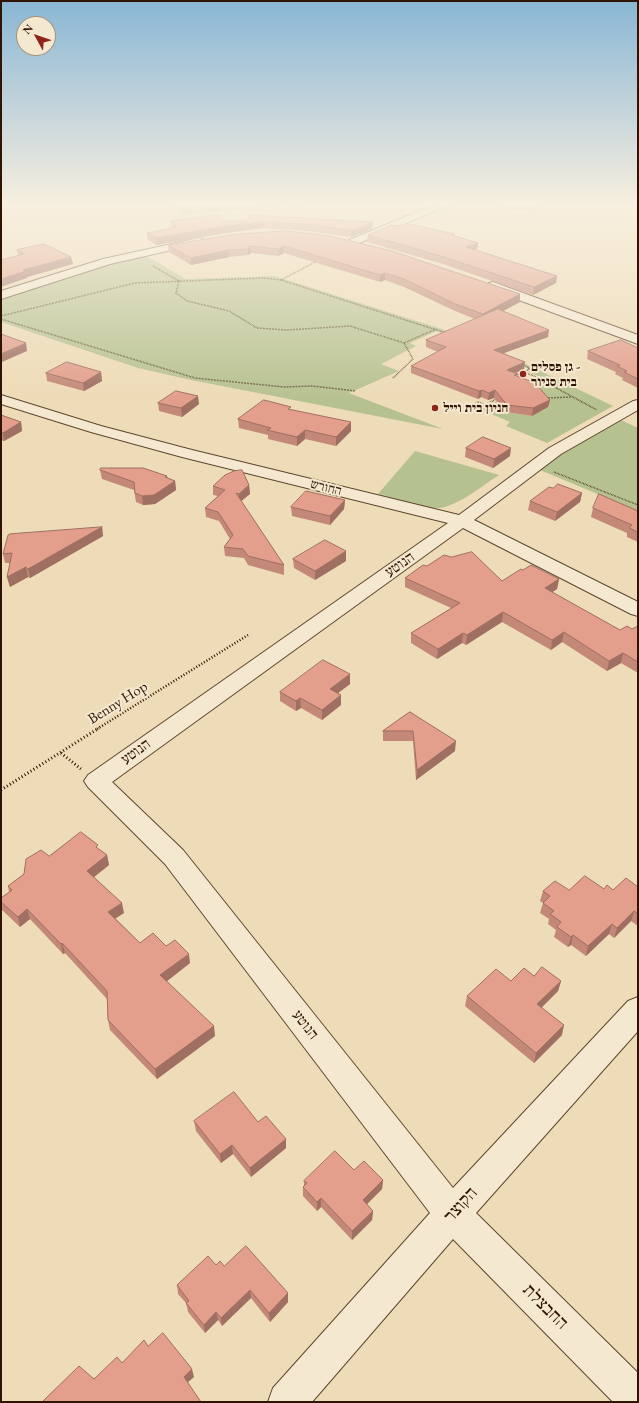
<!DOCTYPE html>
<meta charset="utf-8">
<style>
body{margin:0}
#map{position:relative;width:639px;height:1403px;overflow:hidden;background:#eedbb7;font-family:"EB Garamond",serif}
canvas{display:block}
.frame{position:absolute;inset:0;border:2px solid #2f1401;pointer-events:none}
.north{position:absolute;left:16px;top:16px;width:40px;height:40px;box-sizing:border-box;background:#f4e8d0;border:1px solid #a5937d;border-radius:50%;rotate:310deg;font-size:11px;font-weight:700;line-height:16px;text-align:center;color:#2f1401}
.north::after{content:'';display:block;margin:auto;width:14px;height:18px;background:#8f2418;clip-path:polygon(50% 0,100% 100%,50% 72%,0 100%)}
</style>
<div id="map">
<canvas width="639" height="1403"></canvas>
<div class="frame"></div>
<div class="north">N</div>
</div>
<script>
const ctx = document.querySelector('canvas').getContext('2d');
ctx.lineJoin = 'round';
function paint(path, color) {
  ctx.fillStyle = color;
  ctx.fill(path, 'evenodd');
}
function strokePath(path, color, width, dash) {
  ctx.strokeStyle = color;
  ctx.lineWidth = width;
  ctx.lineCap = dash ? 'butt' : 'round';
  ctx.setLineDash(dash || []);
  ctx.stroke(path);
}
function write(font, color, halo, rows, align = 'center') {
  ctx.font = font + ' "EB Garamond","Frank Ruhl Libre",serif';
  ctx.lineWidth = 4;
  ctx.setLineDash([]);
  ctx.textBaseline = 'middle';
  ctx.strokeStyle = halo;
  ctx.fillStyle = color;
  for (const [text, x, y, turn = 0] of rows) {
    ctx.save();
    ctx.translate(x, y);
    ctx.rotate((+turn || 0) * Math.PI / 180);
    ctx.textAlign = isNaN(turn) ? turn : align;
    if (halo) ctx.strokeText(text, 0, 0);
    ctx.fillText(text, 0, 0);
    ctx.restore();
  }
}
paint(new Path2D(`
 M168,203H300L305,207L281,205L184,215Z
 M143,254L186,279L275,276L442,329L507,355L613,406L547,443L506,426L510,422L480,409L497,401L506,412L532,416L548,407L513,393L543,378L528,372L533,370L437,331L410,343L416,346L381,364L399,371L349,393L443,429L191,380L138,368L1,322V297Z
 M621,420L638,428V511L540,470L561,454Z
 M415,451L499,475C482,486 464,501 445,507C428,512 395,498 378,494Z`), '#b6c190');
const minor = new Path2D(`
 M229,203H240L241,205L236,208L232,207Z
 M439,203H454L357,244H349L347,242L349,240Z
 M199,238L203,239L205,241L203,243L110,264L1,299V291L103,259Z
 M493,282L638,335V344L489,289L487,286L489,283Z
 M1,395L101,426L192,450L459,515L549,448L633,401L638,400V410L561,454L474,520L638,602V616L631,614L463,528L112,782L183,850L453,1188L628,1001L638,997V1031L476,1213L638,1373V1402H613L453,1239L312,1402H268L273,1388L430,1213L165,864L88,787L84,781L88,775L448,523L182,457L91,432L1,404Z`);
strokePath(minor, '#5f462e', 2);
strokePath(new Path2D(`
 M153,266L179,281L176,293L187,301L229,311L257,328L287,330L350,326L404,343L436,329
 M281,280L317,261
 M1,316L135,283L264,278L281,280L446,333
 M1,319L195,378L284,387L312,386L356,391
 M522,364L530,369L523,372L534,376L597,410
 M523,372L518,375L524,380
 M393,378L413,359L404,343
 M545,398L572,397
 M463,411L478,402L485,405L498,398
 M554,472L638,505`), '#2f1401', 1.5, [0.5, 1]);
strokePath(new Path2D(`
 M97,729L248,635`), '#2f1401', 2.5, [1, 2]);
strokePath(new Path2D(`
 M61,753L81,769
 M1,790L99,728`), '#2f1401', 3, [1, 2.5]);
paint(minor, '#f4e8d0');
paint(new Path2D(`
 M492,203H539V206L529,210L507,209L506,205H492Z
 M249,215L372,229L351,237L308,231L262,228L226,233L156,245L148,240L147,233L172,228L171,221H248Z
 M238,234L520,302L503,311L548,337L504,353L524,369L516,373L518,374L517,376L550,400L548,407L532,416L506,412L494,398L488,400L481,397L478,399L411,373V366L438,352L426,347V340L475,319L455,311L404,287L385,280L380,282L284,253L278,256L251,253L248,255L229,257L191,265L169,252L168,245Z
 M368,235L453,236L478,243L477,249L475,250L557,276L556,283L533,295L443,264L367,242Z
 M17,250L71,257L73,264L27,277V278L18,255Z
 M638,348V388L622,380L623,378L615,374L616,372L587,359L588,351Z
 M101,372L102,381L84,391L47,381L46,373Z
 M158,403L199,404L182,417L159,411Z
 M291,410L351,431L336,446L305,439L297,446L268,439V435L239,428L238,419Z
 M1,415L21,422L22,431L4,441L1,440Z
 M466,448L510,456L493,468L465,457Z
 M100,470L167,476L168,478L175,481L176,490L155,504L143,505L136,502L134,490L102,479Z
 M249,485L250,494L241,501L284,565V575L248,565L244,558L225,556L224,547L230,539L219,521L206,517L205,508L218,496L213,495V486Z
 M553,488L582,493L580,502L555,521L528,510L530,501Z
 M345,500L344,509L330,525L292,516L291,507Z
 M593,508L638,511V542L627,537V533L591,517Z
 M102,527L103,536L30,578L28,577L10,587L7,577L10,563H5L3,554Z
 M293,559L346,561L315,580L294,568Z
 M427,566L502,581L523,570L559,579L557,589L552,592L620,630L632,629L638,626V673L621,663L607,671L562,642L551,650L502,622L466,645L462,643L437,659L411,643V633L451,608L405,587V578Z
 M350,684L338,693L341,695V705L322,720L301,708L296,711L280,701V692Z
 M410,712L455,751L416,780L413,741H383V731Z
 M99,849L107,855L109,865L94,877L124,913L115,918L140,943L166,946L190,963L167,981L215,1036L157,1079L110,1030L108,1020L107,999L65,953L63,954L30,919L20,927L2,910L1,908V898L9,892L8,886L49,856Z
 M638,887V926L631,921L614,938L609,934L586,956L571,945L568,947L554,937L556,930L548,924L549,919L540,913L543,903L540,901L543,891L604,889L613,890Z
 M534,976L561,981L558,991L542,1007L562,1035L534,1063L465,1006L467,996L511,981Z
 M194,1121L258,1122L286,1148L251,1177L233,1154L221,1163L196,1131Z
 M383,1180L382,1189L367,1204L373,1211L372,1220L352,1240L321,1207L317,1211L303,1196V1187L304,1186V1181Z
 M216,1265L224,1266L288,1302L270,1322L251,1298L222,1326L218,1320L205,1333L188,1312L186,1303L178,1294L177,1285Z`), '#c38878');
paint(new Path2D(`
 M534,203H539V206L529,210L530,205Z
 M262,222V228L226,233L156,245V238L225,226Z
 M373,222L372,229L351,237V231Z
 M478,243L477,249L466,254V247Z
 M250,246L251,253L248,255V249Z
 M284,246V253L278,256V249Z
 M228,250L229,257L191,265V258Z
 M71,257L73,264L27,277V278L1,287V279L23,270Z
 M385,273V280L380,282V275Z
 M557,276L556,283L533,295L534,287Z
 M520,294V302L482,322L483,314Z
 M549,330L548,337L493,357L494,350Z
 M26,343L27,351L2,362L1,354Z
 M525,362L524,369L506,377L507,370Z
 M101,372L102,381L84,391L83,383Z
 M482,390L481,397L478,399L479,391Z
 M495,390L494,398L488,400L489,393Z
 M198,396L199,404L182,417L181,408Z
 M550,400L548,407L532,416L533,408Z
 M21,422L22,431L4,441L3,433Z
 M351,422V431L336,446V437Z
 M305,430V439L297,446V437Z
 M511,448L510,456L493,468L494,459Z
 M175,481L176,490L155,504L143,505L142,496Z
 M249,485L250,494L239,503V494Z
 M582,493L580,502L555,521L557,512Z
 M345,500L344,509L330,525V516Z
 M102,527L103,536L30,578L28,569Z
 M346,551V561L315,580V571Z
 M26,567L28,577L10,587L7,577Z
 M559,579L557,589L544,598L545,588Z
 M503,612L502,622L466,645L467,635Z
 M564,632L562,642L551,650L552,640Z
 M463,633L462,643L437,659L438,649Z
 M623,653L621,663L607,671L609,661Z
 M350,674V684L330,699V689Z
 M341,695V705L322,720V710Z
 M300,698L301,708L296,711V701Z
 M456,741L455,751L416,780L417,770Z
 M107,855L109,865L89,881L87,871Z
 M122,903L124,913L110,922L108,912Z
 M27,909L30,919L20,927L18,917Z
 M634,911L631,921L614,938L617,928Z
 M612,924L609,934L586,956L588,946Z
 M573,935L571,945L568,947L571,937Z
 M62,943L65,953L63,954L61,944Z
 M189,954L190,963L162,985L160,975Z
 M561,981L558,991L535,1014L537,1004Z
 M564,1025L562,1035L534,1063L536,1053Z
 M214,1026L215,1036L157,1079L155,1069Z
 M286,1139V1148L251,1177L250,1168Z
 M232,1145L233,1154L221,1163L220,1154Z
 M383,1180L382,1189L362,1209L363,1200Z
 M321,1198V1207L317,1211V1202Z
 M373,1211L372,1220L352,1240V1231Z
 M250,1290L251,1298L222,1326L221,1318Z
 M288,1293V1302L270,1322L269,1313Z
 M216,1312L218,1320L205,1333L204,1325Z
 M192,1369L194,1377L186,1384L184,1377Z`), '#9f6f62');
const building = new Path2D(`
 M507,203H534L530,205L507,204Z
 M220,215L223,221H248L249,215L373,222L351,231L308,224L262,222L225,226L156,238L147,233L177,227L171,221Z
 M405,224H410L454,234L452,235L478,243L466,247L557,276L534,287L444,257L368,235L391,225L399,226Z
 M286,231L330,236L392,251L520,294L483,314L455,304L404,279L385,273L380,275L284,246L278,249L250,246L248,249L228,250L191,258L168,245L238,234Z
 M44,244L71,257L23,270L26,271L1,279V260L24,254L17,250Z
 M498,309L549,330L494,350L525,362L507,370L518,374L514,375L535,383L550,400L533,408L507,405L495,390L489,393L482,390L479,391L411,366L446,347L426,340Z
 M1,334L26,343L1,354Z
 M621,340L638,348V379L624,372L627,371L617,366L620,365L588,351Z
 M67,362L101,372L83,383L46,373Z
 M176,391L198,396L181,408L158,403Z
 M264,400L291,407L288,409L351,422L336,437L305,430L297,437L267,430L271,428L238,419Z
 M1,415L21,422L3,433L1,432Z
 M483,437L511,448L494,459L466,448Z
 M101,468H143L167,476L165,477L175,481L154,495L142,496L135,493L134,482L100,470Z
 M242,470L249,485L239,494L236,493L284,565L248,556L243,549L224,547L233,535L218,512L205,508L225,490L213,486L225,475L234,471Z
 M558,484L582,493L557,512L530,501L549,487L553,488Z
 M306,491L345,500L330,516L291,507Z
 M599,494L638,511V532L629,528L632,525L593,508Z
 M102,527L28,569L26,567L7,577L12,553L3,554L8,535L10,534Z
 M325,540L346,551L315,571L293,559Z
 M472,552L502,581L521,569L523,570L531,565L559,579L545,588L620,630L627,626L632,629L638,626V662L623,653L609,661L564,632L552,640L503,612L467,635L463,633L438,649L411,633L460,603L405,578L423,565L427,566L444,555L451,557Z
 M323,660L350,674L330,689L341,695L322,710L300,698L296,701L280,692Z
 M410,712L456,741L417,770L413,731H383Z
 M81,832L98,845L96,847L107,855L87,871L122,903L108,912L140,943L153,933L166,946L175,940L189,954L160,975L214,1026L155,1069L108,1020L107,991L62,943L61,944L27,909L18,917L1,902V898L12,890L8,886L24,874L26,859L41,850L49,856Z
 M585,876L604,889L607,885L613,890L626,878L638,887V914L634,911L617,928L612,924L588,946L573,935L571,937L557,927L561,922L550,914L554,911L543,903L550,896L543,891L555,881L569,890Z
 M542,967L561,981L537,1004L564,1025L536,1053L467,996L496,969L511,981L524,968L534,976Z
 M234,1092L258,1122L266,1116L286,1139L250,1168L232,1145L220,1154L194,1121Z
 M335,1151L354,1170L364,1161L383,1180L363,1200L373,1211L352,1231L321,1198L317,1202L303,1187L307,1183L304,1181Z
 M246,1246L288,1293L269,1313L250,1290L221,1318L216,1312L204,1325L186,1303L189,1301L177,1285L208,1256L216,1265L220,1261L224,1266Z
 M163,1333L192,1369L184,1377L201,1402H42L79,1366L94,1379L117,1357L122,1363L144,1340L148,1346Z`);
paint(building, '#e39e8c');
strokePath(building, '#9f6f62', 1);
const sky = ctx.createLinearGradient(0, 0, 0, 400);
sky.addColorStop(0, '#89b6d4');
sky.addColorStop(0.51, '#f7efdf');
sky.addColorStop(1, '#f7efdf00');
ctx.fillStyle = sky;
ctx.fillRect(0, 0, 639, 400);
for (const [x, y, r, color] of [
 [523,374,4,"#8f2418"],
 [435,408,4,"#8f2418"]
]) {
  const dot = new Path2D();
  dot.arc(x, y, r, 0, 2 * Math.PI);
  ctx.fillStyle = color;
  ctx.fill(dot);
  strokePath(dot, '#f4e8d0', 1.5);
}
write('bold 13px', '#2f1401', '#f4e8d0', [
 ["גן פסלים -",531,367],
 ["בית סניור",531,382],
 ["חניון בית וייל",443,408]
], 'left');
write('13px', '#2f1401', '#f4e8d0', [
 ["החורש",326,488,14]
]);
write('15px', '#2f1401', '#f4e8d0', [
 ["הנוטע",400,565,-35],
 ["Benny Hop",118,703,-32],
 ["הנוטע",136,752,-36],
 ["הנוטע",305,1025,52]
]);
write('18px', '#2f1401', '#f4e8d0', [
 ["הקוצר",461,1205,-48],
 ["החבצלת",545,1307,45]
]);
</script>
